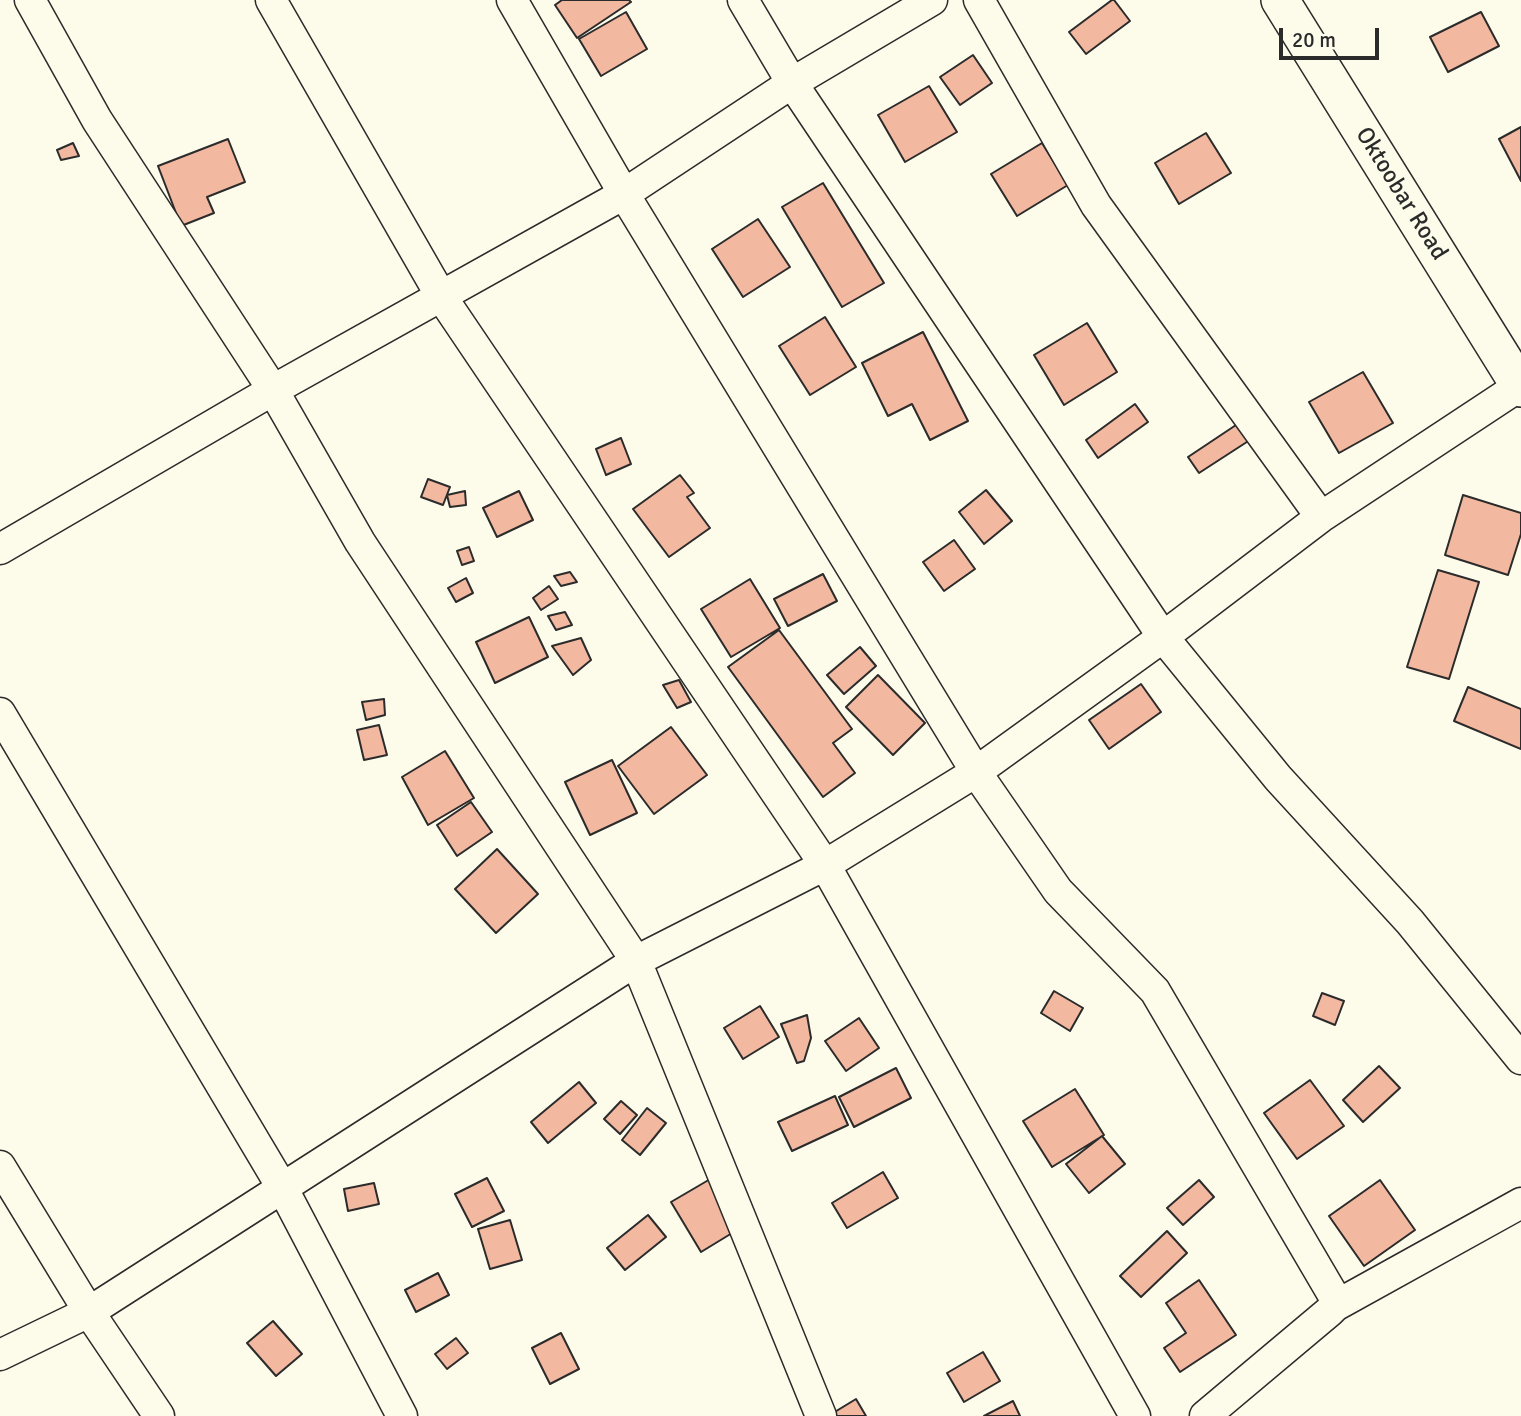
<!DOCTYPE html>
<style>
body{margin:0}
#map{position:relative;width:1521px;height:1416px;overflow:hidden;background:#fdfbea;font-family:Signika,sans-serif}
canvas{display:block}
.scale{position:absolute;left:1279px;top:28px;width:100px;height:32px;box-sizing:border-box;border:4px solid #2b2b2b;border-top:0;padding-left:9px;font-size:21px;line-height:24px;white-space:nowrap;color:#2b2b2b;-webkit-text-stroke:5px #fdfbea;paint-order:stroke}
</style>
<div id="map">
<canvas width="1521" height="1416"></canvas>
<div class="scale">20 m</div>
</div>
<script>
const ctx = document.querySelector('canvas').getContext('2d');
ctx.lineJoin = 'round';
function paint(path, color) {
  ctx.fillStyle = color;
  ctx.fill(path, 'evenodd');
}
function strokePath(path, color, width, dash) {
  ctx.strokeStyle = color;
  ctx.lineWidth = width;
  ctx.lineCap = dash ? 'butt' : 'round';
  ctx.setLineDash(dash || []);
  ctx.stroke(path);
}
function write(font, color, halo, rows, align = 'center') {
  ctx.font = font + ' Signika,sans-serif';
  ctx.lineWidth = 5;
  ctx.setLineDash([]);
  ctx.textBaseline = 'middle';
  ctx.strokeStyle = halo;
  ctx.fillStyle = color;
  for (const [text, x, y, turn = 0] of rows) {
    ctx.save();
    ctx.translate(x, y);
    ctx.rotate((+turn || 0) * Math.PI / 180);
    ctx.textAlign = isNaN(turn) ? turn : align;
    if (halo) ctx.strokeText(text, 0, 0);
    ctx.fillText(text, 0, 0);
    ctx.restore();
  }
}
const building = new Path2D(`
 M562,0H629L631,2L577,38L555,5Z
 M1112,0H1114L1130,21L1086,54L1069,32Z
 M626,12L647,49L601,76L579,39Z
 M1481,12L1499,46L1448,72L1430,37Z
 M973,55L992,83L960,105L940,77Z
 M929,86L957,132L905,162L878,115Z
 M1521,127V181L1499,139Z
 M1206,133L1231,173L1179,204L1155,163Z
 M228,139L245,182L207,197L214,213L181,226L158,166Z
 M73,143L79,156L61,160L57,150Z
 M1042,143L1068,185L1017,216L991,174Z
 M823,183L884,283L842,307L782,207Z
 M758,219L790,267L743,297L712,249Z
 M825,317L856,367L810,395L779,346Z
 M1087,323L1117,372L1064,405L1034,355Z
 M923,332L968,421L930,440L912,404L888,416L862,363Z
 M1363,372L1393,423L1339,453L1309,402Z
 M1135,404L1148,422L1098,458L1086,440Z
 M1242,421L1253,438L1199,473L1188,457Z
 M621,438L631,464L606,475L596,449Z
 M680,475L694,493L687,497L710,528L669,557L633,509Z
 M428,479L450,487L443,505L421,497Z
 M986,490L1012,521L984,544L959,512Z
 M465,491L466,505L450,507L447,495Z
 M519,491L533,520L497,537L483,508Z
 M1463,495L1521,513V534L1508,575L1445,555Z
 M954,540L975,569L944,591L923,562Z
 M469,547L474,561L462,565L457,551Z
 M1438,570L1479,582L1449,679L1407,667Z
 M570,572L577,582L561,586L554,576Z
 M823,574L837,601L788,626L774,599Z
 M466,578L473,593L456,602L448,588Z
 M750,579L780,628L731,657L701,609Z
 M549,586L558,599L541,610L533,598Z
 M565,612L572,625L556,630L548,616Z
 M529,617L548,657L495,683L476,642Z
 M779,630L852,729L833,743L855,773L823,797L728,667Z
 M581,638L591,660L573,675L552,646Z
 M860,647L876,666L844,694L827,675Z
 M878,675L925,723L893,755L846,707Z
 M679,680L691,702L677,708L663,685Z
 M1141,684L1161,712L1109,749L1089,720Z
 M1468,687L1521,709V749L1454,721Z
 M384,699L385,715L366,720L362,702Z
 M379,725L387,755L364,760L357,730Z
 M671,727L707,775L654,814L618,766Z
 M445,751L474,798L428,825L402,777Z
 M612,760L637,813L590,835L565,782Z
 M471,802L492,832L457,856L437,825Z
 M497,849L538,894L496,933L455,889Z
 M1054,991L1083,1008L1070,1031L1041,1013Z
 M1322,993L1344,1001L1335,1025L1313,1016Z
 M760,1006L779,1037L743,1059L724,1028Z
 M807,1015L811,1038L804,1061L797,1063L781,1024Z
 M859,1018L879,1048L846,1071L825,1041Z
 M1379,1066L1400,1088L1363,1122L1343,1100Z
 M896,1068L911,1098L854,1127L839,1097Z
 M1310,1080L1344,1126L1297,1159L1264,1113Z
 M579,1082L596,1103L548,1143L531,1122Z
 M1075,1089L1104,1135L1052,1167L1023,1121Z
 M835,1096L848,1125L792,1151L778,1122Z
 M621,1101L637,1115L620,1134L604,1119Z
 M647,1108L666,1123L640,1155L622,1140Z
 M1102,1136L1125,1164L1089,1193L1066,1164Z
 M883,1172L898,1198L847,1228L832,1203Z
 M487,1178L504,1211L472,1227L455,1194Z
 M712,1178L742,1227L701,1252L671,1202Z
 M1199,1180L1214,1197L1183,1225L1167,1208Z
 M1380,1180L1415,1230L1364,1266L1329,1216Z
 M374,1183L379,1204L348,1211L344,1189Z
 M648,1215L666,1237L625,1270L607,1248Z
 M510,1220L522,1260L490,1269L478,1229Z
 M1167,1231L1187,1253L1141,1297L1120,1276Z
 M438,1273L449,1295L416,1312L405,1290Z
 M1199,1280L1236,1335L1180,1372L1164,1348L1186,1333L1166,1303Z
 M273,1321L302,1354L276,1376L247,1343Z
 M561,1333L579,1369L550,1384L532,1348Z
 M456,1338L468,1353L447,1369L435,1354Z
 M983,1352L1000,1381L964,1402L947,1373Z
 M856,1399L866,1416H828Z
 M1013,1401L1020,1416H984Z`);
paint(building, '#f2b8a0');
strokePath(building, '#2b2b2b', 2);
const minor = new Path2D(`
 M30,0L97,120L273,390L360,542L636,961L821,1416
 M271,0L441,296L825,865L1135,1416
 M512,0L624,194L976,772L1058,891L1155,991L1336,1300L1335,1306L1330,1311L1205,1416
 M743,0L792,83L1163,637L1278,778L1410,922L1521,1059
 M979,0L1096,205L1321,517
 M0,549L273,390L624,194L792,83L932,0
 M0,713L283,1189L402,1416
 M0,1166L89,1312L159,1416
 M1335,1306L1521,1203
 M0,1355L89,1312L636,961L825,865L976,772L1163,637L1321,517L1521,385`);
const tertiary = new Path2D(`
 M1280,0L1521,388`);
strokePath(minor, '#2b2b2b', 33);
strokePath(tertiary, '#2b2b2b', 40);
strokePath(minor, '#fdfbea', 30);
strokePath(tertiary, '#fdfbea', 37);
write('24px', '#2b2b2b', '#fdfbea', [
 ["Oktoobar Road",1401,194,58]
]);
</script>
